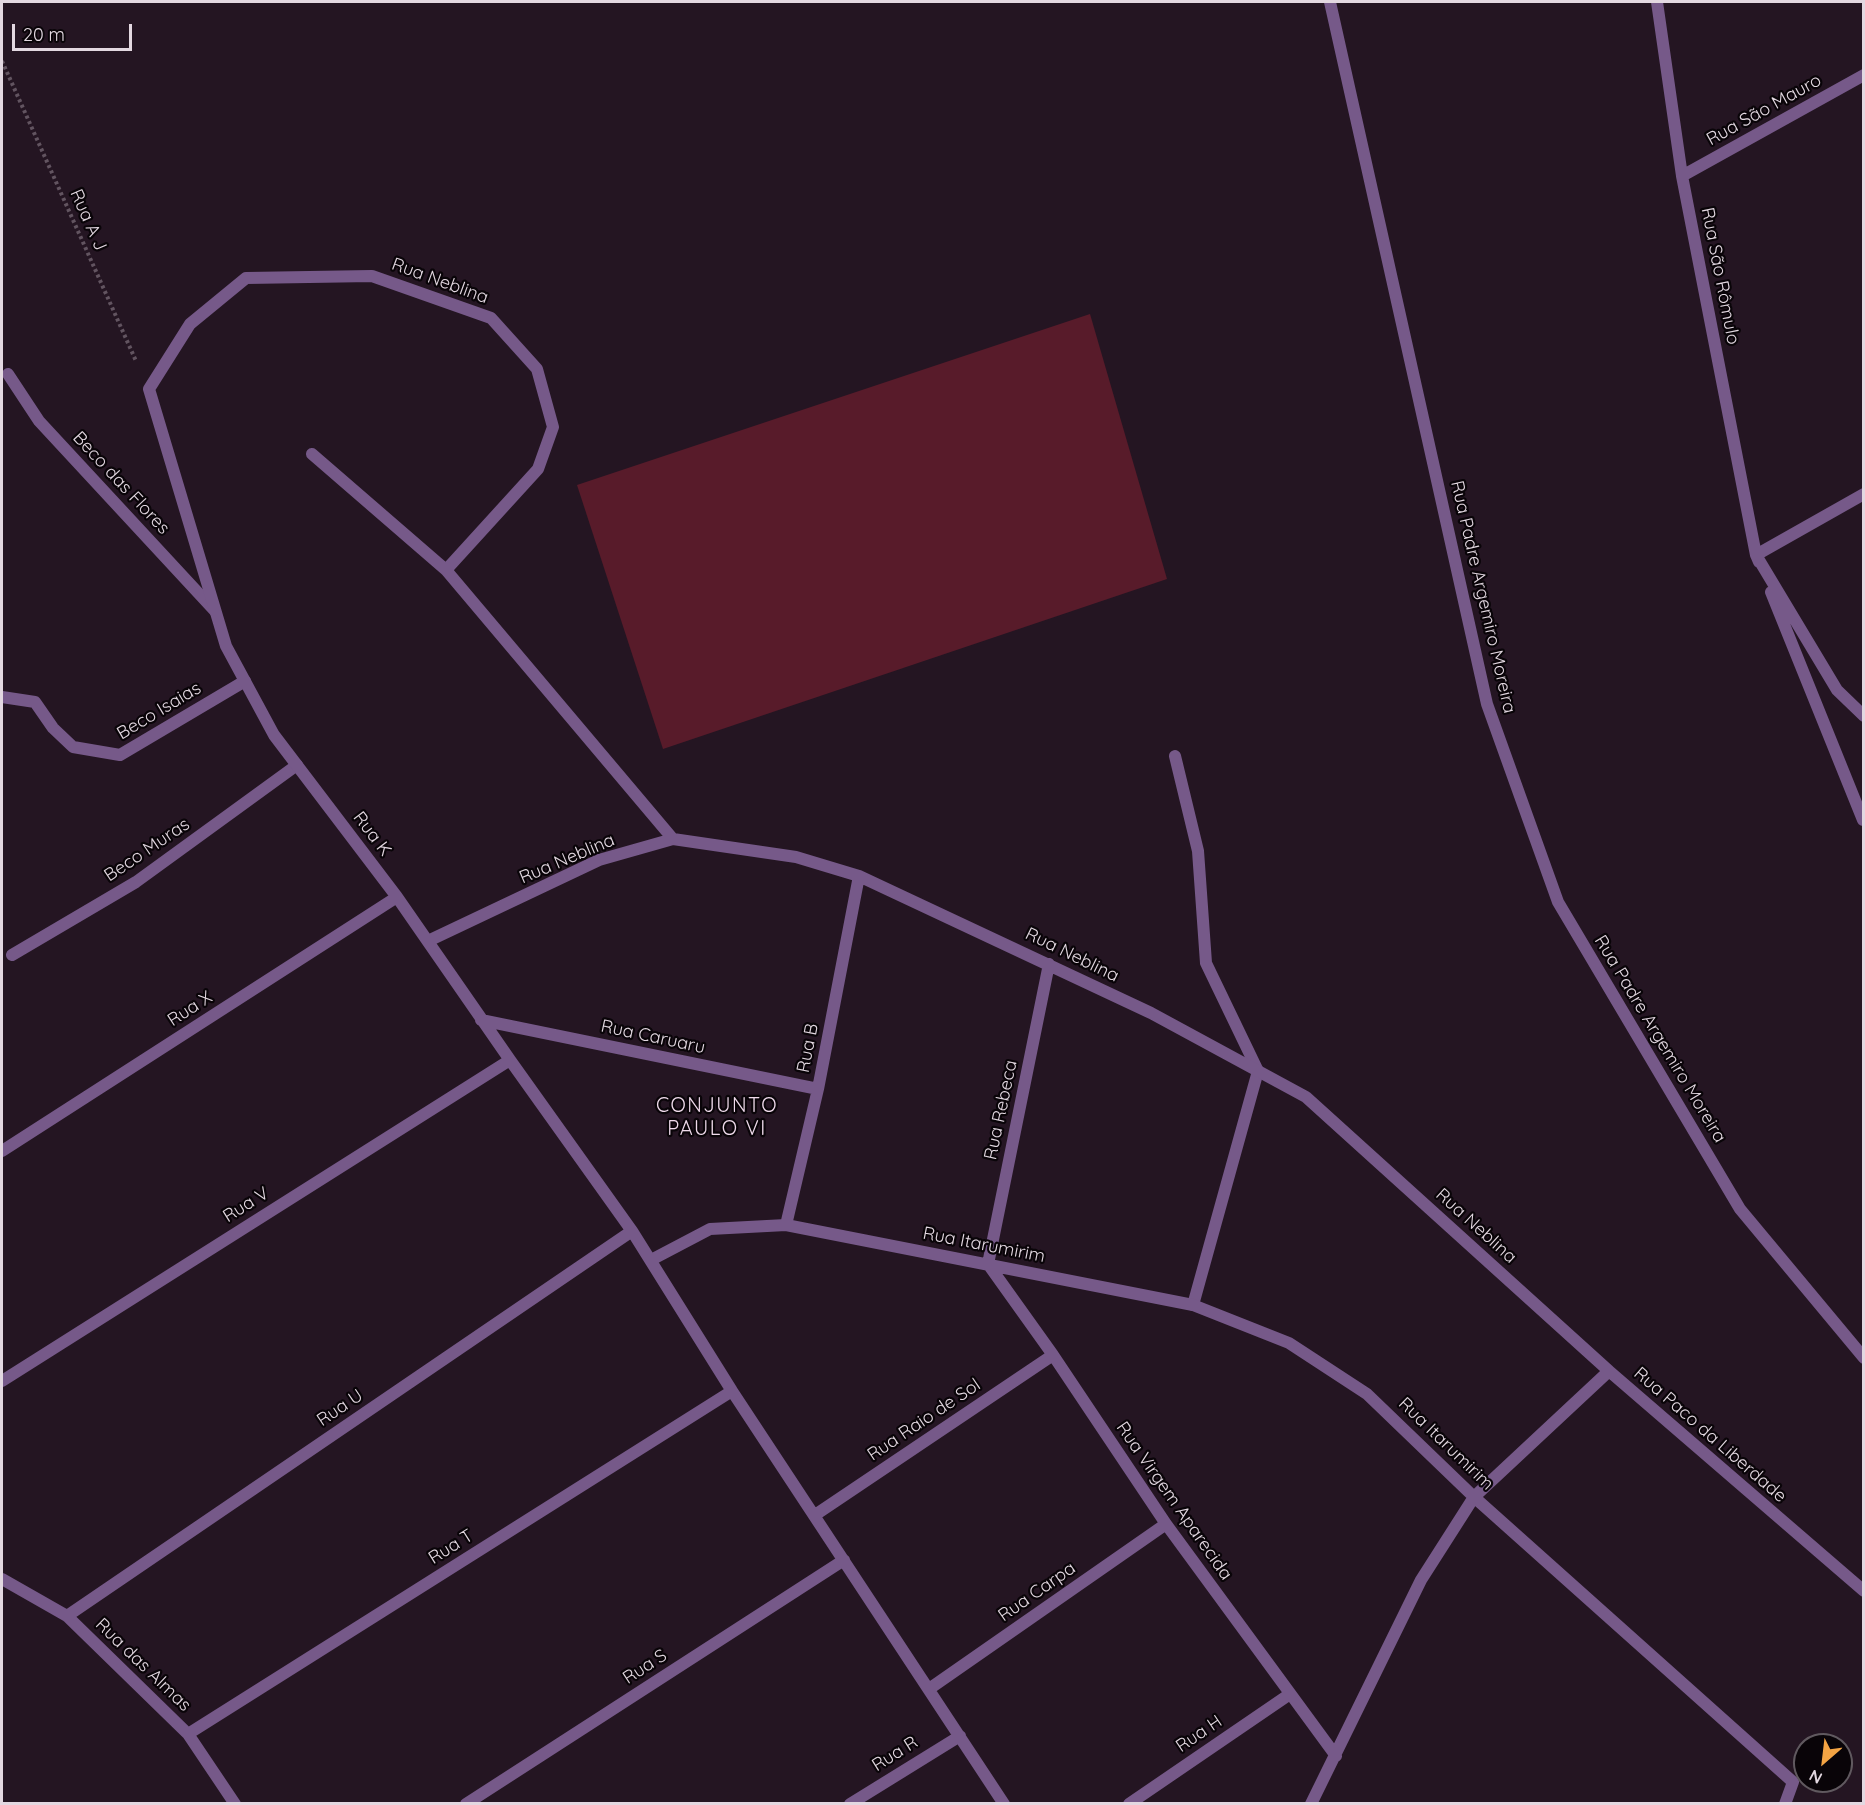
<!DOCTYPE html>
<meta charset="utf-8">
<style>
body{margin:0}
#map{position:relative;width:1865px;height:1805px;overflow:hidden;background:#241522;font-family:Quicksand,sans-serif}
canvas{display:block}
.frame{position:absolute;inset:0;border:3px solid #e3d8e1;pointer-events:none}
.north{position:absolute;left:1793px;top:1733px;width:60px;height:60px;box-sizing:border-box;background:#090408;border:2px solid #60595f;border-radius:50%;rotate:208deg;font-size:16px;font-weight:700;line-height:24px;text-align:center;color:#e3d8e1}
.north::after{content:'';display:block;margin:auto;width:21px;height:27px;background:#f4a444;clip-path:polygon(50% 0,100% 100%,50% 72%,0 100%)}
.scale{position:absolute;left:12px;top:24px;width:120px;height:27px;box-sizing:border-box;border:3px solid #e3d8e1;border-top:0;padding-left:8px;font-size:18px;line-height:21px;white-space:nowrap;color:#e3d8e1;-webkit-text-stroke:4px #090408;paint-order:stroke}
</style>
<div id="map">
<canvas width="1865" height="1805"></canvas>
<div class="frame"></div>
<div class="north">N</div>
<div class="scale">20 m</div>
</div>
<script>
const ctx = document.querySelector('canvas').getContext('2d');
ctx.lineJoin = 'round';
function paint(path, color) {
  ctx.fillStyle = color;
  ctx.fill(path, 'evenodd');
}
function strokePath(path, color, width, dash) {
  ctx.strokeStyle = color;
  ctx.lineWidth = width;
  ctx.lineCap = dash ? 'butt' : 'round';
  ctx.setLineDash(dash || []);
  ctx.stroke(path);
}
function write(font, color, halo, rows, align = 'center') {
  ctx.font = font + ' Quicksand,sans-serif';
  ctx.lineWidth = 4.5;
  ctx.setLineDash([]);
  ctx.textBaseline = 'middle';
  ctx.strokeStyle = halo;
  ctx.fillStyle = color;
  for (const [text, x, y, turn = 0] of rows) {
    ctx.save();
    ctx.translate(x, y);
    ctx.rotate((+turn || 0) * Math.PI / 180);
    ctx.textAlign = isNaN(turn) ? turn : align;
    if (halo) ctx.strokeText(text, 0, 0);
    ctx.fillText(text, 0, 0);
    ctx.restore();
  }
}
paint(new Path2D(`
 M1090,314L1167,579L663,749L577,485Z`), '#581b2a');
strokePath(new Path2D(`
 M2,61L136,361`), '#625460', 4, [3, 3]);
strokePath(new Path2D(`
 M8,374L39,421L215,611
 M2,697L35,702L53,728L73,747L120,755L245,681
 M1175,756L1198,851L1206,963L1258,1071L1193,1305
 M12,955L136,882L297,765`), '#765989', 12);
strokePath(new Path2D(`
 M1330,2L1487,704L1558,902L1740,1209L1864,1358
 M1657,2L1682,176L1756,555L1837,690L1864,716
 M1682,176L1864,75
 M312,454L446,570L673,839
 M1759,562L1756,555L1864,494
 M446,570L538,469L553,427L537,369L491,318L372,276L246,278L190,324L149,389L226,646L274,735L397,897L510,1060L632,1231L732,1391L1004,1804
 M1771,592L1863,820
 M428,941L599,860L673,839L796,857L859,876L1151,1013L1306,1097L1609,1371
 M1049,964L988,1264L1053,1355L1166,1524L1336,1756
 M481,1020L818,1089
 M2,1151L397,897
 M786,1225L818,1089L859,876
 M651,1260L710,1229L786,1225L1193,1305L1289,1343L1367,1394L1474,1497L1793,1782L1785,1804
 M2,1381L510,1060
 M815,1515L1053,1355
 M2,1579L67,1616L188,1734L235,1804
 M67,1616L632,1231
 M929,1689L1166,1524
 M188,1734L732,1391
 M466,1804L844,1560
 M850,1804L960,1736
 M1129,1804L1290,1694
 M1311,1804L1421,1580L1474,1497L1609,1371L1864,1591`), '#765989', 12);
write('18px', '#e3d8e1', '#090408', [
 ["Rua São Mauro",1764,110,-29],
 ["Rua A J",88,220,66],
 ["Rua São Rômulo",1720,276,79],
 ["Rua Neblina",440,281,20],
 ["Beco das Flores",121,483,47],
 ["Rua Padre Argemiro Moreira",1483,597,77],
 ["Beco Isaias",159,711,-31],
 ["Rua K",372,834,53],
 ["Beco Muras",147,850,-34],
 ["Rua Neblina",567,859,-23],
 ["Rua Neblina",1072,955,26],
 ["Rua X",190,1009,-33],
 ["Rua Caruaru",653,1037,12],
 ["Rua Padre Argemiro Moreira",1660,1039,59],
 ["Rua B",808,1048,-79],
 ["Rua Rebeca",1001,1110,-78],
 ["Rua V",246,1205,-32],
 ["Rua Neblina",1476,1226,42],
 ["Rua Itarumirim",984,1245,11],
 ["Rua U",340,1408,-34],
 ["Rua Raio de Sol",924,1420,-34],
 ["Rua Paco da Liberdade",1710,1435,41],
 ["Rua Itarumirim",1446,1444,44],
 ["Rua Virgem Aparecida",1174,1501,55],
 ["Rua T",451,1547,-32],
 ["Rua Carpa",1037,1592,-35],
 ["Rua das Almas",143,1665,44],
 ["Rua S",645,1667,-33],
 ["Rua H",1199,1734,-34],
 ["Rua R",895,1754,-32]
]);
ctx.letterSpacing = '1.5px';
write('20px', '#f0dbec', '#090408', [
 ["CONJUNTO",717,1106],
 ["PAULO VI",717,1129]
]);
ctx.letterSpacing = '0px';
</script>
